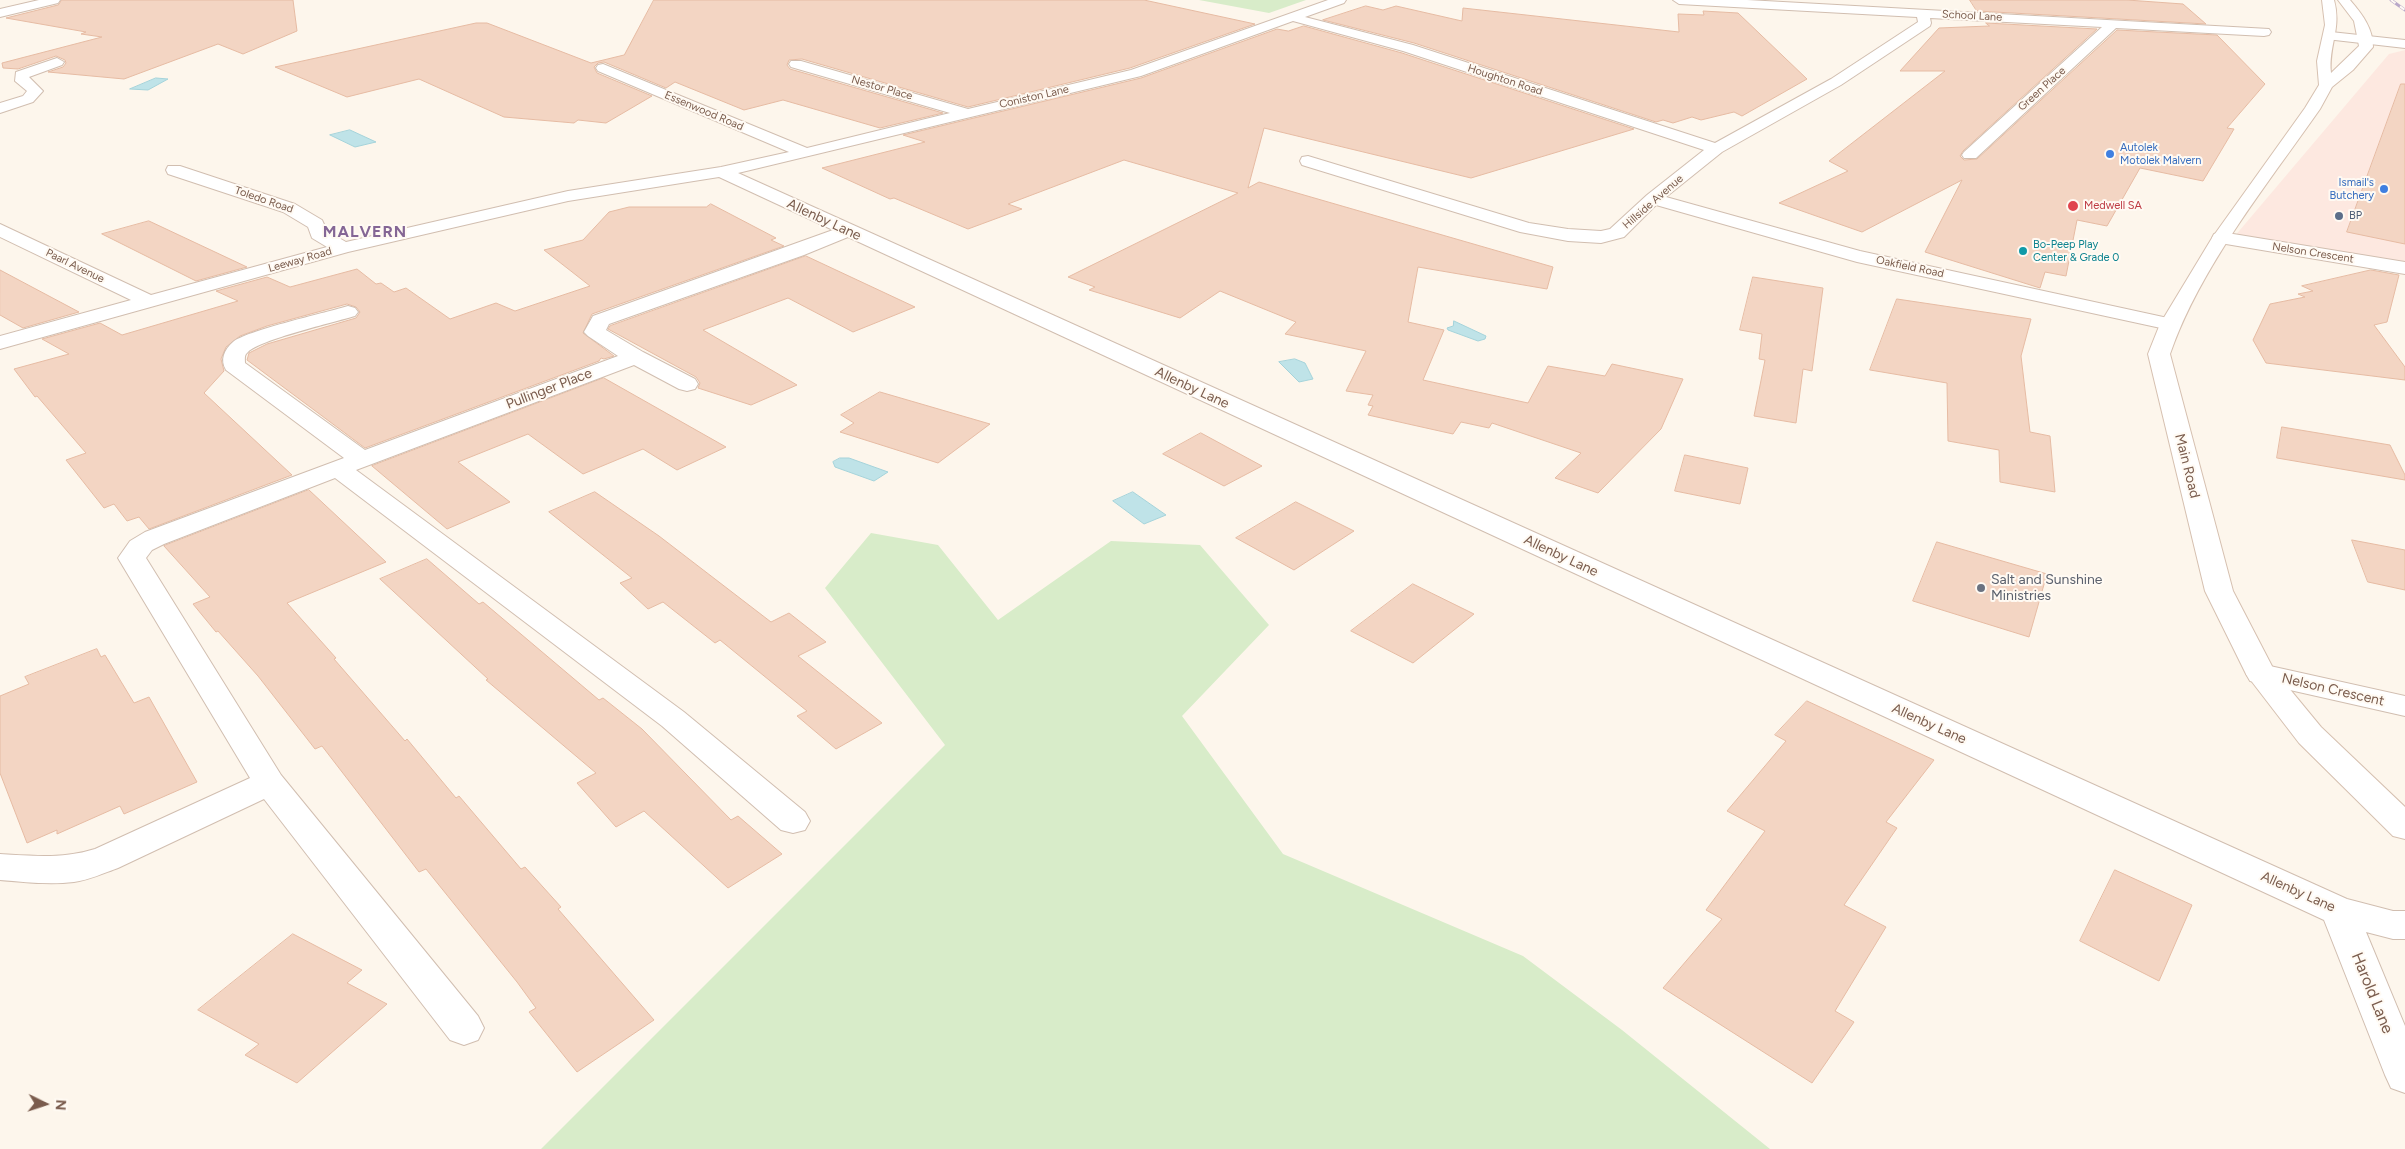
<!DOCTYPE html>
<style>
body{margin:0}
#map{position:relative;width:2405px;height:1149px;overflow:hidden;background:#fdf6ec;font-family:Figtree,sans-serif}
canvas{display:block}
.north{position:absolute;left:20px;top:1079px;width:50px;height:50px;-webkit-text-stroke:4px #fffaf3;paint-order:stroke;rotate:94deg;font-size:14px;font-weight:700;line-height:20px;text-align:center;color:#7a5c4d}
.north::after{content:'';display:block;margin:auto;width:18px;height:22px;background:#7a5c4d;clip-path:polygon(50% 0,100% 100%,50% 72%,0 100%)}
</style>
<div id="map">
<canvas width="2405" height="1149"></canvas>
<div class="north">N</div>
</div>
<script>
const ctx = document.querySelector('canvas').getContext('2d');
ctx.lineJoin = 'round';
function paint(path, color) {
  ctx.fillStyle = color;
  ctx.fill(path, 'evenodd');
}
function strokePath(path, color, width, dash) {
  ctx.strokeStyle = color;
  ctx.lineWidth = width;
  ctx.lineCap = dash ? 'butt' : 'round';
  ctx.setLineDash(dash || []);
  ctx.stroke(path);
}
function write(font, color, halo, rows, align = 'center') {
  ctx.font = font + ' Figtree,sans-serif';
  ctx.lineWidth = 4;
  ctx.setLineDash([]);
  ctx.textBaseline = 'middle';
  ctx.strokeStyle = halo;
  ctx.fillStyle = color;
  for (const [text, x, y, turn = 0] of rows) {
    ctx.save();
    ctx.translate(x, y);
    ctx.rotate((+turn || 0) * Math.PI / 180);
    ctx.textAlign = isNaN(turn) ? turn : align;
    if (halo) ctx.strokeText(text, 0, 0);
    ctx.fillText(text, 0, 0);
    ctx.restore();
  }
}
paint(new Path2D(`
 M2405,50V267L2234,237L2389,54Z`), '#fde8e0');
paint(new Path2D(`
 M1199,0H1306L1269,13Z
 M871,533L938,545L998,620L1111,541L1200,545L1269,625L1182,716L1283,854L1523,956L1622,1030L1770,1149H541L945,745L825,588Z`), '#d8ecc9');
const water = new Path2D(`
 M156,78L168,79L148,90L130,89Z
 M350,130L376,142L355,147L330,135Z
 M1454,321L1486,336L1485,339L1478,341L1448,330L1447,328L1453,326Z
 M1295,359L1305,363L1313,379L1299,382L1279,362Z
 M840,458H849L888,472L874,481L835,467L833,462Z
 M1133,492L1166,515L1144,524L1113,501Z`);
paint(water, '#bfe3e8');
strokePath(water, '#a5d3da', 1);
const building = new Path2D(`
 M62,0H293L297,31L243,54L218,44L124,79L48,72L63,67L66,63L65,60L56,56L18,69L3,68L2,63L102,37L81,34L86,32L6,18L58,5Z
 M654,0H1144L1255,24L1130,68L968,107L802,59L789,60L787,65L790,69L943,113L880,128L783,100L744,110L675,82L666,88L604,62L598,63L594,67L597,73L652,96L606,123L578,120L574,123L504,117L419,79L347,97L275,67L476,23H487L591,63L624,55Z
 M1970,0H2127L2183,4L2206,24L1977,11Z
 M1366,6L1383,10L1396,6L1462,21L1463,8L1679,32L1678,14L1704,15L1703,11L1738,13L1807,79L1742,116L1734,112L1701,120L1692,117L1673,123L1663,120L1656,122L1414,43L1323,20Z
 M1986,23L2097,29L1963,151L1960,156L1964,160L1977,159L2117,30L2217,35L2265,84L2227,128L2234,129L2203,181L2140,168L2107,226L2077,220L2066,276L2045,272L2040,288L1925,252L1962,180L1862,232L1779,203L1848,171L1829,161L1945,71H1900L1939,28L1989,26Z
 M1304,26L1402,53L1634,129L1471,178L1264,128L1248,188L1259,182L1553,267L1547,289L1418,267L1408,322L1444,330L1423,380L1528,403L1548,366L1605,376L1612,364L1683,379L1661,429L1598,493L1555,478L1581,453L1492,423L1489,428L1461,422L1453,434L1368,415L1373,406L1368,405L1373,395L1346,391L1366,351L1285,334L1296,322L1220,291L1180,318L1089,290L1095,287L1068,277L1238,193L1124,160L1008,204L1022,209L968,229L894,198L890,199L822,168L925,142L903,135L1141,78L1277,29L1288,31Z
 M2401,84H2405V244L2347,232Z
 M711,204L776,238L771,240L784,246L592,314L583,333L614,356L604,359L601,358L599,361L365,448L247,360L249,353L267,344L356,318L360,312L356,307L347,304L267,326L240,336L226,347L221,359L224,371L204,393L292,475L149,529L139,517L127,521L114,504L104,508L66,460L86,453L37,396L35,397L14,369L69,354L42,339L100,323L122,335L238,301L216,291L267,277L290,287L357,269L376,284L381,283L394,292L406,288L450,319L496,303L515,311L590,286L544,250L583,240L609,212L629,207H706Z
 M149,221L247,267L196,281L102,234Z
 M806,256L915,307L853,332L788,298L703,330L797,385L751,405L698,388L700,383L696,377L608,329L610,326Z
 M0,270L79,312L23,328L0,315Z
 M2371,270L2399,275L2387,322L2374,325L2405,367V380L2266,363L2253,340L2270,304L2305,297L2298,294L2313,291L2302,286Z
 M1753,277L1823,288L1812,371L1803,369L1796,423L1754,416L1765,360L1759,359L1762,334L1740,330Z
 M1897,299L2031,319L2021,356L2030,432L2050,436L2055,492L2000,482L1999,450L1948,441L1947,383L1870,370Z
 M604,378L726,447L677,470L643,449L583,474L528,434L458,462L510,502L447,529L372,466Z
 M880,392L990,424L938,463L840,432L854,423L841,415Z
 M2282,427L2390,445L2405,475V480L2277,458Z
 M1201,433L1262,466L1224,486L1163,454Z
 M1685,455L1748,468L1740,504L1675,491Z
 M309,490L386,562L287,603L336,658L334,659L405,741L407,739L456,798L459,796L521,869L525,867L561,907L558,909L654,1020L577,1072L529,1012L536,1008L517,982L426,869L419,872L322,746L315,749L258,676L218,631L216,632L193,604L210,597L164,546Z
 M595,492L659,536L771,622L789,613L826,642L798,656L882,723L836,749L797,716L807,711L720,640L715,643L663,602L648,609L620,583L632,578L549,512Z
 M1296,502L1354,531L1294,570L1236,538Z
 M2352,540L2405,550V590L2368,582Z
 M1937,542L2047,574L2029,637L1913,601Z
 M427,559L479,604L483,602L599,700L603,698L642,729L731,820L738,816L782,854L728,888L644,811L616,827L577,783L596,773L486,680L488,679L380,579Z
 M1413,584L1474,614L1413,663L1351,631Z
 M97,649L101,657L105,655L134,703L149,697L197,782L124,814L120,806L57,834V830L27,843L0,773V696L29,684L25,677Z
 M1807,701L1934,760L1886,822L1897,828L1844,905L1886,927L1835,1011L1854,1022L1812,1083L1663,988L1722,919L1706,910L1765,831L1727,811L1786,741L1775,735Z
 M2115,870L2192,905L2159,981L2080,941Z
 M293,934L362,970L347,983L387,1004L297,1083L245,1055L259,1044L198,1010Z`);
paint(building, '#f3d5c3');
strokePath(building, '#e6bba3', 1);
const street = new Path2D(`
 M39,0H60L58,3L0,17V9Z
 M1328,0H1346L1344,3L1305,17L1413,45L1715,143L1831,79L1918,22L1917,17L1679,4L1673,0H1747L2269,29L2271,32L2269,35L2264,36L2116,28L1976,158H1964L1962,155L1964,152L2102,27L1930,18L1931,23L1930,26L1841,85L1722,152L1666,197L1860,251L2177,320L2180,324L2177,328L2170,330L1857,262L1656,205L1624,237L1601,243L1568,241L1520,232L1302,165L1300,161L1302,157L1308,156L1529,223L1568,229L1601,231L1610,229L1647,195L1704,150L1403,51L1293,21L1141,76L738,173L2347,899L2393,911H2405V939H2393L2366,932L2405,1026V1093L2391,1088L2385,1075L2324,920L848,237L804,255L609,324L606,330L643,352L695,379L698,384L695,389L687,391L679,389L634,365L356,470L684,712L805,812L810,821L805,830L793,833L781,830L662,726L335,478L164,544L152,550L146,558L281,775L478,1016L484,1028L478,1040L464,1045L450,1040L264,799L118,868C104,873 89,880 74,882C49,885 25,882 0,880V854C33,856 63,859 95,849L250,778L118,558L130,541L145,532L344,458L226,370C220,360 224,350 233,342C246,331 320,314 341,308L348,306L355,308L358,312L355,316C335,322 259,340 248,352C244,355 245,358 245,363L365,450L618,356L588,336L584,332L593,316L833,230L719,177L568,201L348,252L0,349V336L131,300L0,237V224L151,295L327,247L312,238L308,227L283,212L168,174L166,170L168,166H180L295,204L322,220L327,231L346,242L568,191L721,167L789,152L598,71L596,68L598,65L603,64L807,148L950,113L791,67L789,64L791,61H801L968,109L1131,70Z
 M2331,32L2405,40V48L2326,39L2324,36L2326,33Z
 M57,58L64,62L62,65L29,77L43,91L33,102L0,113V103L23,96L27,91L15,81L16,72Z
 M2221,232L2405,262V274L2214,242L2212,238L2214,234Z
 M2261,664L2405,696V716L2250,681L2246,674L2250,667Z`);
const secondary = new Path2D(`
 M2322,0H2334C2342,29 2328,46 2331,73L2359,46L2354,21L2338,0H2350C2362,14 2373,28 2373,47L2353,70L2332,87L2320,109C2267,185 2200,267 2170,354L2233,591L2274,670L2321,727L2405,807V839L2393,836L2299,743L2246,674L2205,591L2148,354L2160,324L2212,238L2305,108L2319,85L2317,61L2325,25Z`);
strokePath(street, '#d1beb0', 2);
strokePath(secondary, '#d6c0b0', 2);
paint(street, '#fff');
paint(secondary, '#fff');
const rail = new Path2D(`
 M2391,0L2405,10`);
strokePath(rail, '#b9a8c9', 3);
strokePath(rail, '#fffaf3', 2, [5.5]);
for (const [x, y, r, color] of [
 [2110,154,5,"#3f7fe0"],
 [2384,189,5,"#3f7fe0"],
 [2073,206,6,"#e0444e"],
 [2339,216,5,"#5c6f8a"],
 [2023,251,5,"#0f9aa8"],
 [1981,588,5,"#6b7280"]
]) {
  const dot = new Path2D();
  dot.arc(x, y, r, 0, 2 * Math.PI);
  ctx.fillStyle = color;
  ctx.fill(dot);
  strokePath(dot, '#fffaf3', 2);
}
write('11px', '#7a5c4d', '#fffaf3', [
 ["School Lane",1972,16,3],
 ["Houghton Road",1505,80,18],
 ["Nestor Place",882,88,16],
 ["Green Place",2042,89,-42],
 ["Coniston Lane",1034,97,-13],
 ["Essenwood Road",704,111,23],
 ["Toledo Road",264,200,19],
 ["Hillside Avenue",1653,202,-41],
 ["Nelson Crescent",2313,253,9],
 ["Leeway Road",300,260,-16],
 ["Paarl Avenue",75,266,26],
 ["Oakfield Road",1910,267,12]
]);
write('11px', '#366cbe', '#fffaf3', [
 ["Autolek",2120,148],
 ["Motolek Malvern",2120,161],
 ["Ismail's",2374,183,"right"],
 ["Butchery",2374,196,"right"]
], 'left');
write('11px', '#be3a42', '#fffaf3', [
 ["Medwell SA",2084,206]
], 'left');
write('11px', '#4e5e75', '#fffaf3', [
 ["BP",2349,216]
], 'left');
write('11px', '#0d838f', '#fffaf3', [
 ["Bo-Peep Play",2033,245],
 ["Center & Grade 0",2033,258]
], 'left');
write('14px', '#7a5c4d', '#fffaf3', [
 ["Allenby Lane",824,220,25],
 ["Allenby Lane",1192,388,25],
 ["Pullinger Place",549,389,-21],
 ["Main Road",2187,466,76],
 ["Allenby Lane",1561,556,25],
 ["Nelson Crescent",2333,690,13],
 ["Allenby Lane",1929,724,24],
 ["Allenby Lane",2298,892,24]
]);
write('14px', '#5b616d', '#fffaf3', [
 ["Salt and Sunshine",1991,580],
 ["Ministries",1991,596]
], 'left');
ctx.letterSpacing = '1px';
write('bold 16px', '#846695', '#fffaf3', [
 ["MALVERN",365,232]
]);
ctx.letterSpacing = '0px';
write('16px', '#7a5c4d', '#fffaf3', [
 ["Harold Lane",2372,993,68]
]);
</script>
